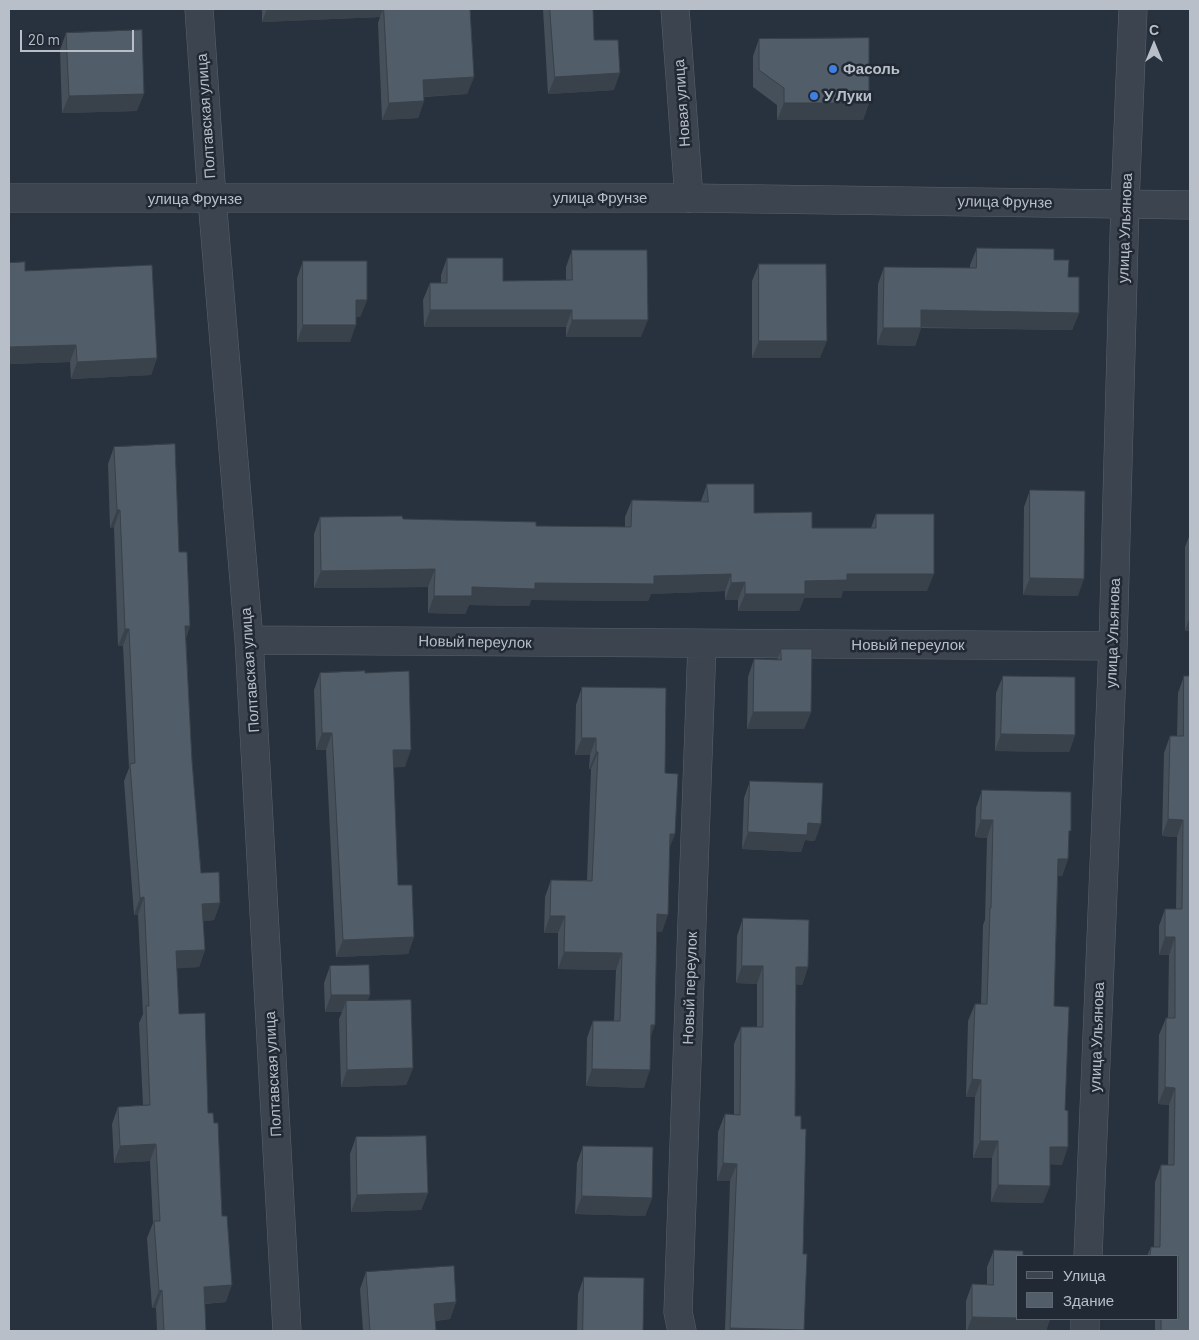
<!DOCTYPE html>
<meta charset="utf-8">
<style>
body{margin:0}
#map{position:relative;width:1199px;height:1340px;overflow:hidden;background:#28323e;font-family:Barlow,sans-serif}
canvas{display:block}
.frame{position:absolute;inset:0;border:10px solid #b8bfc9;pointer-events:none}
.legend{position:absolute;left:1016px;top:1255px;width:162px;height:65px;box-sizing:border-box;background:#212934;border:1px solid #5d6570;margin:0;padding:6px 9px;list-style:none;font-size:15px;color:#b8bfc9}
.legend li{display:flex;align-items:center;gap:10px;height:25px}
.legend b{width:25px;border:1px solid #5d6570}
.north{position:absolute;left:1129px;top:20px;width:50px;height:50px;-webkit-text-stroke:4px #212934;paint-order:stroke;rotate:0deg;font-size:14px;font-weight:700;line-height:20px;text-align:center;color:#b8bfc9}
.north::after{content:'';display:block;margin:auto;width:18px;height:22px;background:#b8bfc9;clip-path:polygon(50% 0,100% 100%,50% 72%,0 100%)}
.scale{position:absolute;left:20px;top:30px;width:114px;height:22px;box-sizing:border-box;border:2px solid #b8bfc9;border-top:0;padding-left:6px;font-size:15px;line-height:18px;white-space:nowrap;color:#b8bfc9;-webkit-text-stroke:4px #212934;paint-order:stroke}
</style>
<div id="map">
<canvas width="1199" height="1340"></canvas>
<div class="frame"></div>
<ul class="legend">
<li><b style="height:6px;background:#3c444f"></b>Улица</li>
<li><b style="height:14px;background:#515d69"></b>Здание</li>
</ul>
<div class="north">С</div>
<div class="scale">20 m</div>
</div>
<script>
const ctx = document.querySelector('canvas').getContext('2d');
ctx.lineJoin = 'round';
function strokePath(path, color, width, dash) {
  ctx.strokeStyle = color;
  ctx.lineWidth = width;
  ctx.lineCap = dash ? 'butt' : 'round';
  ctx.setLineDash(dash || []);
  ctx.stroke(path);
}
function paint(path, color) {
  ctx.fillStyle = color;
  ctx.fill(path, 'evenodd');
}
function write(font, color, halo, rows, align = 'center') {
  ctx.font = font + ' Barlow,sans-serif';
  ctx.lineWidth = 5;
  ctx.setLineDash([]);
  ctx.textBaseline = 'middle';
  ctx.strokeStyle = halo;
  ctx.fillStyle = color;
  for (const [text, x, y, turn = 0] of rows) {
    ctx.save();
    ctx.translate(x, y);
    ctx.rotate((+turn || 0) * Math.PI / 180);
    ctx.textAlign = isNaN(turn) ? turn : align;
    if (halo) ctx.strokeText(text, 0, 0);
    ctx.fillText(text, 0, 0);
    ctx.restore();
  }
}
const minor = new Path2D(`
 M199,9L212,199L249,640L287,1331
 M675,9L689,198
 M249,640L1113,646
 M1088,1256L1113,646L1125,203L1133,9
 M682,1331L678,1312L702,644
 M1085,1331V1319`);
const tertiary = new Path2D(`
 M9,198H689L1190,205`);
strokePath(minor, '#5a626c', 29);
strokePath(tertiary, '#5a626c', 29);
strokePath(minor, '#3c444f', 28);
strokePath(tertiary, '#3c444f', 28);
paint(new Path2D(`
 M262,9H470L474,77L467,94L424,97V101L418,118L382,120L378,23L380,17L262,22Z
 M543,9H593L594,40L614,90L548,94Z
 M66,33L137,111L62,113L60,50Z
 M759,39L869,103L863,120H777V105L753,87V56Z
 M977,248L1054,260L1068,277L1079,313L1072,330L921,328L915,346L877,345L878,284L884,267L970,268V265Z
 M572,250L641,337H566V327H424L423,300L430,283H441V275L447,258L503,281L566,280V267Z
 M303,261L367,300L360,317H356L350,342H297V278Z
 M9,263L25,271L157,358L151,375L71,379L70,362L9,364Z
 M759,264L820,358H752V281Z
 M114,447L179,552L190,626L186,638L192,761L201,873L220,903L214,920L203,921L205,950L199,967L177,968L179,1014L208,1113L226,1302L205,1304L206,1331H157L156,1308H152L147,1238L153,1223L150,1161L114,1163L112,1124L118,1107L143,1105L139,1023L143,1014L138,915H134L124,781L129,768L123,646H118L114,527L110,528L108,464Z
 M707,484L754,513L812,528H871L876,514L927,591H843L841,598H804L799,611H738V600H725V591L651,594L648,601L531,600L529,606L469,605L465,614L428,613V587L314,588V534L320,517L403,519L536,526L625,527V517L632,500L701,501Z
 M1030,490L1078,596L1023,595L1024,507Z
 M1190,534V631H1185V547Z
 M781,649L811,712L804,729H747L748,677L754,659L777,660Z
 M320,673H365L405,767H393L398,885L414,937L408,954L336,957L326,750H316L314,690Z
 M1003,676L1075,735L1069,752L995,751L996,693Z
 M1184,676L1190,1331H1155V1319H1178V1256H1147L1151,1247H1154L1155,1182L1161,1165H1168L1169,1105L1158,1104L1159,1035L1166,1018H1168L1169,955H1159V926L1165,909H1176L1177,837L1162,836L1164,753L1170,736H1177L1178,693Z
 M582,687L665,773L675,834L670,846L662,932L657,931L650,1037L644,1088L586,1086L587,1038L593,1021H614L616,970L558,969V933H544L545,897L551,880H587L591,769H589L590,755H575L576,705Z
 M750,781L815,841L805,840L801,852L742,849L744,798Z
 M982,790L1069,838L1068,859L1062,876H1058L1054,1006L1062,1165L1050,1164L1043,1203L991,1202L992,1158H973L975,1097H966L968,1021L975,1004H981L983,925L985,920L987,838L975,837L976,808Z
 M743,918L808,967L802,985L796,984L795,1116L801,1129L803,1331H725L730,1181H717L718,1132L725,1114L734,1115V1044L741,1027H757V984L736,983L737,936Z
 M330,966L370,995L367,1001L413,1068L406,1085L341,1087L339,1019L342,1012H325L324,983Z
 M356,1137L428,1193L421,1210L351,1212L350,1154Z
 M583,1146L652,1198L645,1216L575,1214L577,1163Z
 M994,1250L1018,1256L1050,1319L1046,1331H966V1301L972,1284L987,1285V1267Z
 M366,1272L456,1302L450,1319L435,1321L436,1331H363L360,1289Z
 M584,1277L643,1331H577L578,1294Z`), '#46505a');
paint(new Path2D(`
 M267,9H383L380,17L262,22Z
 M620,73L614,90L548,94L555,77Z
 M474,77L467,94L417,97L423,80Z
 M144,94L137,111L62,113L69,96Z
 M424,101L418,118L382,120L389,103Z
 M784,103H869L863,120H777Z
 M356,300H367L360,317H350Z
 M430,310H572L566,327H424Z
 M921,310L1079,313L1072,330L915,327Z
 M572,320H648L641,337H566Z
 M303,325H356L350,342H297Z
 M883,328H921L915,346L877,345Z
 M759,341H827L820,358H752Z
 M76,345L70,362L9,364V347Z
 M157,358L151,375L71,379L77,362Z
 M117,510H120L114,527L110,528Z
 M435,569L428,587L314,588L321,571Z
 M731,574L725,591L651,594L648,601L531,600L529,606L469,605L465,614L428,613L434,596L472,587L654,576Z
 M847,574H934L927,591H843L841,598H804L799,611H738L745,594L805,581Z
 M1030,578L1084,579L1078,596L1023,595Z
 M745,582L738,600H725L731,583Z
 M1190,616V631H1185Z
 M185,626H190L184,643Z
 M125,629H129L123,646H118Z
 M753,712H811L804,729H747Z
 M322,733H332L326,750H316Z
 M1001,734L1075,735L1069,752L995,751Z
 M582,738H596L590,755H575Z
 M393,750H411L405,767L386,768Z
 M596,752H598L591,769H589Z
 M1168,819L1183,820L1177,837L1162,836Z
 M981,820H993L987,838L975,837Z
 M808,823L821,824L815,841L805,840L801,852L742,849L748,832Z
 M670,834H675L668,851Z
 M1058,859H1068L1062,876H1052Z
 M144,897L138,915H134L140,898Z
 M220,903L214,920L196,922L202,904Z
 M657,914L668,915L662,932L651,931Z
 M550,916H565L558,933H544Z
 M414,937L408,954L336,957L343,940Z
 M1165,937H1175L1169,955H1159Z
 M205,950L199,967L170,969L176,951Z
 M564,952L622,953L616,970L558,969Z
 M742,966H763L757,984L736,983Z
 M796,967H808L802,985L789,984Z
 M331,995H370L363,1012L346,1001L342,1012H325Z
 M651,1025H655L649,1042Z
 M413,1068L406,1085L341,1087L347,1070Z
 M592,1069L650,1070L644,1088L586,1086Z
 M972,1079L981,1080L975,1097H966Z
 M1165,1087L1175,1088L1169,1105L1158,1104Z
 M980,1141H998L992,1158H973Z
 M156,1144L150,1161L114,1163L120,1146Z
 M1050,1147H1068L1062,1165L1044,1164Z
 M723,1163L737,1164L730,1181H717Z
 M998,1185L1050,1186L1043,1203L991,1202Z
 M428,1193L421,1210L351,1212L357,1195Z
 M582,1196L652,1198L645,1216L575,1214Z
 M232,1285L226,1302L198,1304L204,1287Z
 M162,1290L156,1308H152L159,1291Z
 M456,1302L450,1319L428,1321L434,1304Z
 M972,1317L1050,1319L1046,1331H967Z
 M730,1328L804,1330L803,1331H729Z`), '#39414a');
const building = new Path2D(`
 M384,9H470L474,77L423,80L424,101L389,103Z
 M550,9H593L594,40H618L620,73L555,77Z
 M142,30L144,94L69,96L66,33Z
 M869,38V103H784V88L759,70V39Z
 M977,248L1054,249V260H1069L1068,277H1079V313L921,310V328H883L884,267L976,268Z
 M572,250H647L648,320H572V310H430V283H447V258H503V281L572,280Z
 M303,261H367V300H356V325H303Z
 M25,262V271L152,265L157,358L77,362L76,345L9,347V263Z
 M759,264H826L827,341H759Z
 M175,444L179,552H187L190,626H185L192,761L201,873L219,872L220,903L202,904L205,950L176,951L179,1014L205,1013L208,1113H213L214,1123H218L222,1216H227L232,1285L204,1287L206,1331H164L162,1290L159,1291L154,1221H160L156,1144L120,1146L118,1107L150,1105L146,1006H149L144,897L140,898L130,764L135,763L129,629H125L120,510H117L114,447Z
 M707,484H754V513L812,512V528H876V514H934V574H847V580L805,581V594H745V582L731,583V574L654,576V584L535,583V589L472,587V596H434L435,569L321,571L320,517L402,516L403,519L536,522V526L631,527L632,500L708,502Z
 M1030,490L1085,491L1084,579L1030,578Z
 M781,649H812L811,712H753L754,659L781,660Z
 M365,671V673L409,671L411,750H393L398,885H412L414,937L343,940L332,733H322L320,673Z
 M1003,676L1075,677V735L1001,734Z
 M1184,676H1190V1331H1161V1319H1178V1256H1150L1151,1247H1160L1161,1165H1174L1175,1088L1165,1087L1166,1018H1175V937H1165V909H1182L1183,820L1168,819L1170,736H1183Z
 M582,687L666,688L665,773L678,774L675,834H670L668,915L657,914L655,1025H651L650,1070L592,1069L593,1021H620L622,953L564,952L565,916H550L551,880L592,881L598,752H596V738H582Z
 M750,781L823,783L821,824L808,823L807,835L748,832Z
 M982,790L1071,792V831H1069L1068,859H1058L1054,1006L1069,1007L1065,1110L1068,1111V1147H1050V1186L998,1185V1141H980L981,1080L972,1079L975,1004H987L990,908H991L993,820H981Z
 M743,918L809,920L808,967H796L795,1116H801V1129H806L803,1254H807L804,1330L730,1328L737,1164L723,1163L725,1114L740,1115L741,1027H763V966H742Z
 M369,965L370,995H331L330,966Z
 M411,1000L413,1068L347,1070L346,1001Z
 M426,1136L428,1193L357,1195L356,1137Z
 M583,1146L653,1147L652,1198L582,1196Z
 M994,1250L1023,1251V1256H1018V1318L972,1317V1284L993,1285Z
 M454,1266L456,1302L434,1304L436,1331H370L366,1272Z
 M584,1277L644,1278L643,1331H583Z`);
paint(building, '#515d69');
strokePath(building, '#39414a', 1);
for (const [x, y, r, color] of [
 [833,69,5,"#3f7fe0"],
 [814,96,5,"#3f7fe0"]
]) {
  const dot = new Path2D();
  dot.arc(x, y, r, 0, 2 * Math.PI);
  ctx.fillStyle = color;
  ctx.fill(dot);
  strokePath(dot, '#212934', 2);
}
write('bold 15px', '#b8bfc9', '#212934', [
 ["Фасоль",843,69],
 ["У Луки",824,96]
], 'left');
write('15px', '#b8bfc9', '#212934', [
 ["Новая улица",682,103,-94],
 ["Полтавская улица",206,116,-94],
 ["улица Фрунзе",600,198],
 ["улица Фрунзе",195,199],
 ["улица Фрунзе",1005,202,1],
 ["улица Ульянова",1125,228,-88],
 ["улица Ульянова",1113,633,-88],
 ["Новый переулок",475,642,1],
 ["Новый переулок",908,645],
 ["Полтавская улица",250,670,-94],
 ["Новый переулок",690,988,-88],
 ["улица Ульянова",1097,1037,-88],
 ["Полтавская улица",273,1074,-93]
]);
</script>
